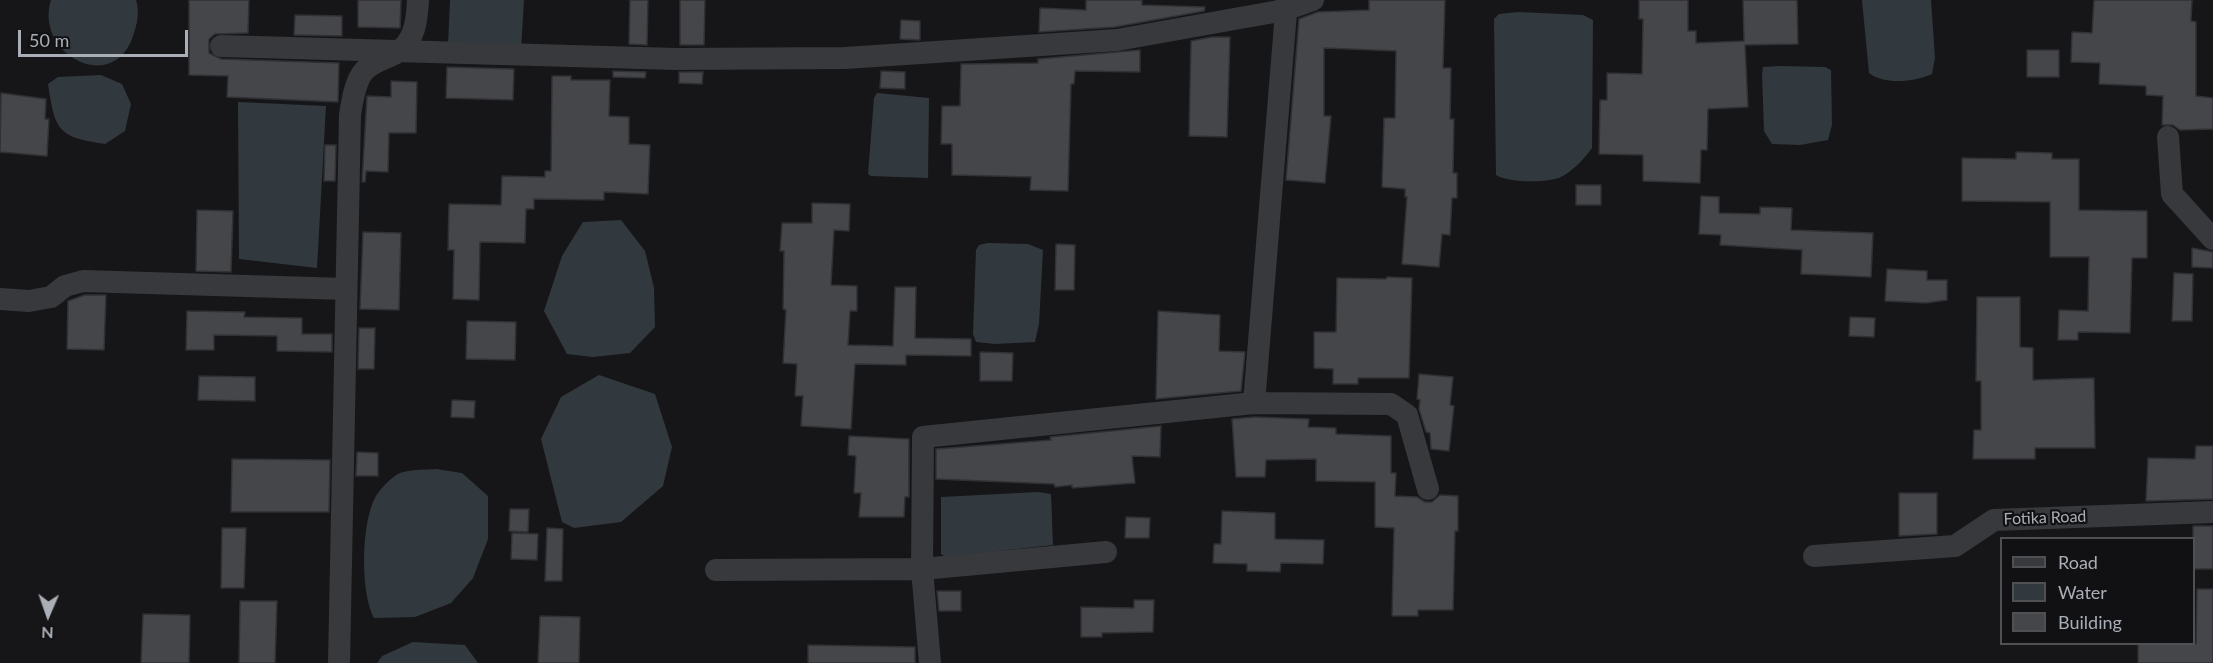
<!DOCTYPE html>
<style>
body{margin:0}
#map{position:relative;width:2213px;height:663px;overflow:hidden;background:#161618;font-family:Lato,sans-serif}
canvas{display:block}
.legend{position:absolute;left:2000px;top:537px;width:195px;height:108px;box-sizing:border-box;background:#111113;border:2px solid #4e5054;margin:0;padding:8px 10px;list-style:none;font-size:18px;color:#aaaeb6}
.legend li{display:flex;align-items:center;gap:12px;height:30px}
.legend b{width:30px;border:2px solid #4e5054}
.north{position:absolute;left:18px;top:585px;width:60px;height:60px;-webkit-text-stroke:4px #111113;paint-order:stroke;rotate:182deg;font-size:16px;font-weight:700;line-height:24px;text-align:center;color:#aaaeb6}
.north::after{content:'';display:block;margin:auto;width:21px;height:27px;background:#aaaeb6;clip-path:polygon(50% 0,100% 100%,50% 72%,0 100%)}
.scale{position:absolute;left:18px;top:30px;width:170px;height:27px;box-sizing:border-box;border:3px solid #aaaeb6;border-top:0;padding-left:8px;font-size:18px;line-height:21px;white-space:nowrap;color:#aaaeb6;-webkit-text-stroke:4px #111113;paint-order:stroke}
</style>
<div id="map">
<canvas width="2213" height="663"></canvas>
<ul class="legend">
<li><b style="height:8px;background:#38393c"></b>Road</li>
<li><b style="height:16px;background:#31393f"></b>Water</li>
<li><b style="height:16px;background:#45464a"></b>Building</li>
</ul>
<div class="north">N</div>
<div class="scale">50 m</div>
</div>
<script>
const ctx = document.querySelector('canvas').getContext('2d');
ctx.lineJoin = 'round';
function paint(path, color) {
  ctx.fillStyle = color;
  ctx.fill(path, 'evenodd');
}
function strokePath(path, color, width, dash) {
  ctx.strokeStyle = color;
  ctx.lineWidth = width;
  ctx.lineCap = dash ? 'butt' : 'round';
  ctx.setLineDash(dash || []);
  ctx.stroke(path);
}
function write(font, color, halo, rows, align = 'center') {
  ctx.font = font + ' Lato,sans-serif';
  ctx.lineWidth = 4.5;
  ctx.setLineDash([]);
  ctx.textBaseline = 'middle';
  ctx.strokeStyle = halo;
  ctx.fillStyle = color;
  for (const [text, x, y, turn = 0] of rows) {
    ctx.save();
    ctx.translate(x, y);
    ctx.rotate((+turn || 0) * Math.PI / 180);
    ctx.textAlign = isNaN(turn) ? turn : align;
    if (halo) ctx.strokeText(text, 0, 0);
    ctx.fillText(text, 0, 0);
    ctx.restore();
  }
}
paint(new Path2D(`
 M51,0H136C140,13 137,24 133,36C113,96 34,54 51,0Z
 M450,0H524L521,50L448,46Z
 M1862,0H1931L1935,58L1932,74C1915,82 1884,85 1869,73Z
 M1518,12L1583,15L1593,20L1592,148C1584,159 1573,171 1561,177C1548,183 1509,183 1496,175L1494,19L1499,14Z
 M1780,66L1825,67L1831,70L1832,125L1828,140L1800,145L1772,144L1764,131L1762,74L1763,67Z
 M101,75L122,84L131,104L125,131L105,144C58,137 55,131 48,84L58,77Z
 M877,93L929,98L928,178L871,176L868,174L874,98Z
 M238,102L326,106L317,268L239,259Z
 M621,220L645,251L654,288L655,327L630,353L593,357L567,354L544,311L562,256L583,222Z
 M988,243L1028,244L1043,250L1039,324L1035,342L995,344L976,342L973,334L976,250L979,245Z
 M599,375L655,394L672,447L663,486L621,522L574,528L562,522L541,439L561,397Z
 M436,469L462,473L488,496V539L473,578L451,603L415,617L374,618C360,593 361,521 376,496C380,489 389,480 395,476C403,469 425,470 436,469Z
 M1038,492L1051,494L1053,545L953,556H944L941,554V497Z
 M413,642L465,645L478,663H377L382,656Z`), '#31393f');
const building = new Path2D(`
 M189,0H249L248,33L215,34L209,39V53L221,59L339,63L338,102L227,97L228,76L189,75Z
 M358,0H401L400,28L358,27Z
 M630,0H648L647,45L629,44Z
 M680,0H705L704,45H680Z
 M1086,0H1142V5L1205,7L1204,11L1115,27L1039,32L1040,8L1086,10Z
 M1369,0H1445L1443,68H1451L1450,119H1454L1453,173H1457V198H1452L1450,235L1442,234L1439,267L1402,264L1407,197H1405V189L1382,187L1384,118H1395L1396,51L1324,48V116H1331L1325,183L1286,180L1299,19L1318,12L1369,10Z
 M1639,0H1688V31H1696V43L1744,41L1743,0H1797L1798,44L1745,45L1748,107L1708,109L1707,150H1701L1700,183L1643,181V155L1599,154L1600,100H1607V73L1642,74L1643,19H1639Z
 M2094,0H2192L2191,21L2196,22V96L2213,98V129L2180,130L2173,125H2162L2163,96L2146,95V86L2099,84L2100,63L2071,62L2072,32L2092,33Z
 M295,15L342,16V36L294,35Z
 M901,20L920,21V40L900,39Z
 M1212,37H1230L1227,137L1189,136L1191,41Z
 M1140,50V72L1075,71L1074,84H1071L1068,191L1030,190L1031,177L952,175V144H941L942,106H960L961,64L1038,63V59Z
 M2027,50H2059V77H2027Z
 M447,67L514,69L513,100L446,98Z
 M613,71L646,72L645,78L613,77Z
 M881,71L905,72V89L880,88Z
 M679,72H703L702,84L679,83Z
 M552,76H571V80H610L609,116L629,117V144L650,145L648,194L604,192V200L534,199V209H526L525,243L480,242L479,300L453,299L454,250H448L449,204L501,205L502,176L545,177V171H551Z
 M391,81L417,82L416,133H389L388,172L366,171L365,182H362L367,96L391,97Z
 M1,93L46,99L45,119H49L47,156L0,152Z
 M325,145H336L335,181H324Z
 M2016,152L2052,153V159H2079V210L2147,211V258H2132L2130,333L2078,332V340H2058L2059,310L2088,311L2089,257H2050V202L1962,201V158L2016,159Z
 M1576,185H1601V205H1576Z
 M1701,196L1719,197V213L1760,214V207L1792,208L1791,230L1873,233L1871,277L1801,274L1802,250L1720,245L1721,235L1699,234Z
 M812,203L850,204L849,231L834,230L831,285L857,286V311H850L848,345L893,346L895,287H916L915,338L971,339V356L906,355V365L855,364L851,429L801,426L803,396H795L797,364L783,363L786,310L783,309L784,251H780L782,223H812Z
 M197,210L233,211L231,272L196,271Z
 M363,232L401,233L399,310L360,309Z
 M1056,244L1075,245L1074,290H1055Z
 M2192,248L2213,252V268L2192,267Z
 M1887,269L1927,271V280H1947V300L1926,303L1885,301Z
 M2174,273L2193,274L2192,321H2172Z
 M1387,277L1412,278L1409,378H1358V384H1333V369L1314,368V332H1336L1337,278L1386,279Z
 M85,295H106L104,350L67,349L68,301Z
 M1977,297H2020V347L2033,348V380L2094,378L2095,448H2035V459H1973L1974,430H1981V381H1976Z
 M187,311L245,312L244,317L302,318V334H332V352L277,351V336L214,335V350H186Z
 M1158,311L1220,315L1219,351L1245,352L1241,391L1156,399Z
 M1850,317L1875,318L1874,337L1849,336Z
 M467,321L516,322L515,360L466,359Z
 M359,328H375L374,369H358Z
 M980,352L1013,353L1012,381H980Z
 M1419,374L1453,377L1450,405L1454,406L1449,451L1431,449L1430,433L1426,432L1419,409L1420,400L1417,399Z
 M199,376L255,377V401L198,400Z
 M452,400L475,401L474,418L451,417Z
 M1255,417L1309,419L1308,427L1336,428V434L1391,436V473H1396L1395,496L1417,497L1425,502H1432L1440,495L1458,496V531H1455L1453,610H1418V616H1392L1394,528L1375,527V482L1316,481V459L1266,460L1265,477H1236L1232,419Z
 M1161,426L1160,457L1132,456L1135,483L1072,488V485L1055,487L1054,484L936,479V449L1051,440L1050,437Z
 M849,436L909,439V497H905L904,517H859L861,493H854L856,456L848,455Z
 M2196,446H2213V499L2146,501L2148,458L2195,459Z
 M357,452L378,453V476H356Z
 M232,459L330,460L329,512H231Z
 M1899,493H1937V534L1899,536Z
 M510,509H529L528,532L509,531Z
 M1222,511L1275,513V539L1324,540L1323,564L1281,563L1280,572L1247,571V564L1213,563L1214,544H1221Z
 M1126,517L1150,518L1149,538H1125Z
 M2193,526H2213V569H2193Z
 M222,528H246L244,588H221Z
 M547,528L563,529L562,581H545Z
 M512,533L538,534L537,560L511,559Z
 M2197,589H2213V663H2138V644H2196Z
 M937,591H961V611H939Z
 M1134,600H1154L1153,632L1102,633V637H1081V607L1134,608Z
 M240,601H277L275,663H239Z
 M143,614L190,615L189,663H141Z
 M540,616L580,617L579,663H538Z
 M808,645L915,647V663H808Z`);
paint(building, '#45464a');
strokePath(building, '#303134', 1.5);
strokePath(new Path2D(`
 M221,46L676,59L845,58L1117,40L1285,10L1313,0
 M2168,137L2172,194L2213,239
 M0,299L29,301L51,297L65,286L83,281L345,289
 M1254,403L1391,404L1407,415L1428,489
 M1814,556L1955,546L1994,520L2213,512
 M716,570L922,569L1106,552
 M339,663L350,115C352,102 355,81 364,71C373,61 385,59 396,53C415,42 417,20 418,0
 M930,663L922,569L923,437L1254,403L1287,0`), '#38393c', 22);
write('16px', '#aaaeb6', '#111113', [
 ["Fotika Road",2045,518,-2]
]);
</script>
